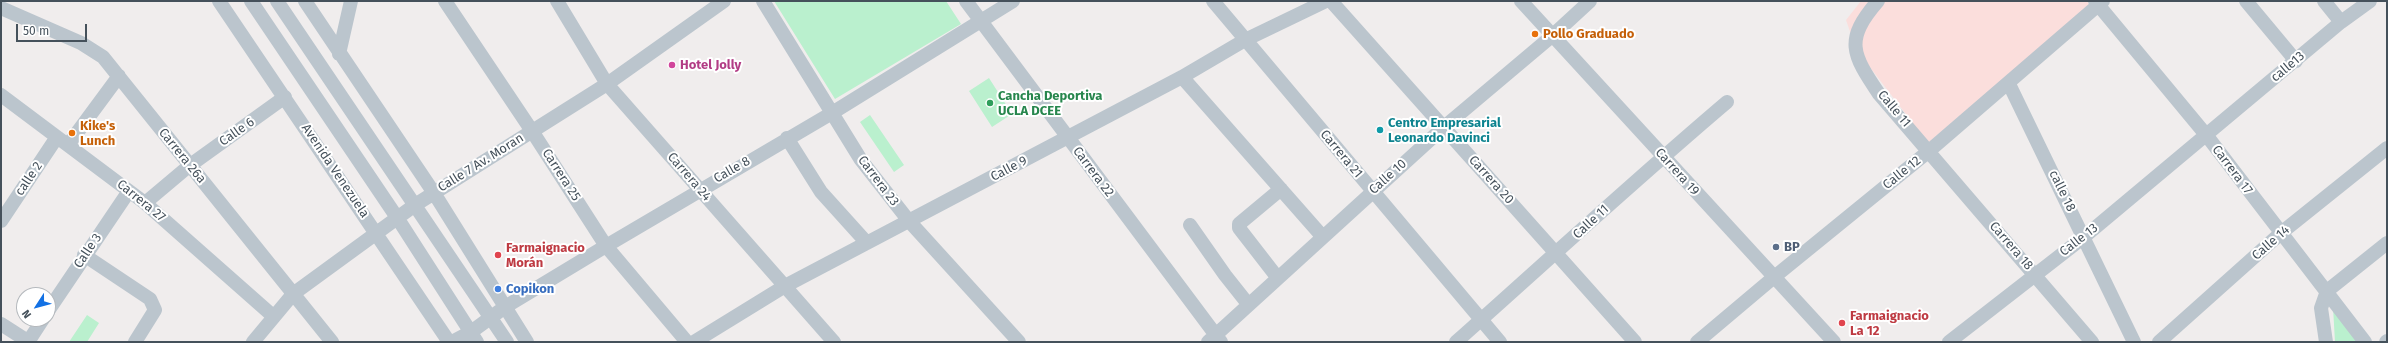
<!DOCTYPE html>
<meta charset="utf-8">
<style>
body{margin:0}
#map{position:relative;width:2388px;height:343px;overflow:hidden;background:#f0eded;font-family:"Fira Sans",sans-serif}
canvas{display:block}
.frame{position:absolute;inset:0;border:2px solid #45515b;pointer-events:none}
.north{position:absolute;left:16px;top:287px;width:40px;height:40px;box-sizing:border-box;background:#fff;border:1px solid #b5b9bd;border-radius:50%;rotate:234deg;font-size:11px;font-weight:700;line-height:16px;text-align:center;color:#45515b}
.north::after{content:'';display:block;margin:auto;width:14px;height:18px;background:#1371e4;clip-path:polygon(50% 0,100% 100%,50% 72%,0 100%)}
.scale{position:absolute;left:16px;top:24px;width:71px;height:18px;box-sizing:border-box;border:2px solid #45515b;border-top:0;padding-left:5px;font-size:12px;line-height:14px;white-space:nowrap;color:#45515b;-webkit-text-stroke:3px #fff;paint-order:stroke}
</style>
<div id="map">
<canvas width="2388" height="343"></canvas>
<div class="frame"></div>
<div class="north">N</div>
<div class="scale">50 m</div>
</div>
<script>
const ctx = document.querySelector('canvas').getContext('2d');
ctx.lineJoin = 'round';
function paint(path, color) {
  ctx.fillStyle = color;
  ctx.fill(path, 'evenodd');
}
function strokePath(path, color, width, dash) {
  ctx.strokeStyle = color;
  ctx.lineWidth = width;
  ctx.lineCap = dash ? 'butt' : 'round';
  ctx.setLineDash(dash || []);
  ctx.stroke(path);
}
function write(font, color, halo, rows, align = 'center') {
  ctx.font = font + ' "Fira Sans",sans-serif';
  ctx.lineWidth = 4;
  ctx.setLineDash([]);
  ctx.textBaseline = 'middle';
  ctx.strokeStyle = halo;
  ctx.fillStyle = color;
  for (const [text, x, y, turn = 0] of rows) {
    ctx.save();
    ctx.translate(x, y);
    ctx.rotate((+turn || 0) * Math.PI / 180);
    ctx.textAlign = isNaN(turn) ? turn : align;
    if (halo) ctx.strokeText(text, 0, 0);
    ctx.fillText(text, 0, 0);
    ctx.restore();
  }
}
paint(new Path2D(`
 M1861,1H2087L2090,5L1928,143L1856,49L1846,20Z`), '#fbdedc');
paint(new Path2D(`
 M774,1H946L961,24L835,99Z
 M989,78L1012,114L992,127L969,91Z
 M870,115L904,165L894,172L860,122Z
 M2333,307L2357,342H2335Z
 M87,315L99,323L87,342H69Z`), '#baf0ce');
strokePath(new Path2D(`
 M219,1L449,342
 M251,1L398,219L477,342
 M277,1L507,342
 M305,1L434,193L527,342
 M445,1L532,131L606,246L687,342
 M557,1L607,84L834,342
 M763,1L861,160L909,221L1019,342
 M966,1L1221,342
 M1213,1L1500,342
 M1331,1L1635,342
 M1521,1L1834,342
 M1878,1C1844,40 1852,54 1879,94L2092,342
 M2095,1L2207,136L2365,342
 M2246,1L2296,61
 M2324,1L2341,22
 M1,8L81,43L103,57L332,342
 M339,54L351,1
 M1182,77L1322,236
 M2009,84L2134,342
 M1,95L145,203L273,316
 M787,138L821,192L867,243
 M68,145L119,76
 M145,203L189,166L285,97
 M1,221L57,137
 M1190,225L1225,275L1248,304
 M84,255L150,299L155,310L135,342
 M1277,277L1239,228V224L1281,189
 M48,311L129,191
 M1,324L29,342
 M28,342L43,319
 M253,342L293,294L415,205L607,84L724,1
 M452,342L471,332L505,307L606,246L832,113L1013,1
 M694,342L785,286L1182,77L1245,40L1326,1
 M1208,342L1444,127L1552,36L1590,1
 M1456,342C1546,262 1635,180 1727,102
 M1697,342L1773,278L1929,151L2103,1
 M1949,342L2084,237L2341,22L2370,1
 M2159,342L2281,233L2387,148
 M2326,342L2321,308L2327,291L2387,243
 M2386,342L2387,341`), '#bbc5cd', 14);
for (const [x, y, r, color] of [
 [1535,34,4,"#e8710a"],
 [672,65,4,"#d1479c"],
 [990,103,4,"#2e9e5b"],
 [1380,130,4,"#0f9aa8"],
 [72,133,4,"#e8710a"],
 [1776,247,4,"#5c6f8a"],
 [498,255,4,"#e0444e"],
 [498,289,4,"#3f7fe0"],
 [1842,323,4,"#e0444e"]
]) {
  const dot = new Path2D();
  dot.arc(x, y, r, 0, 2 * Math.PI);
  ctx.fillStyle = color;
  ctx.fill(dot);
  strokePath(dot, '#fff', 1.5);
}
write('bold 13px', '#c56008', '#fff', [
 ["Pollo Graduado",1543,34],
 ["Kike's",80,126],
 ["Lunch",80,141]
], 'left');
write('bold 13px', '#b23c85', '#fff', [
 ["Hotel Jolly",680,65]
], 'left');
write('13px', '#45515b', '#fff', [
 ["calle13",2288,67,-40],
 ["Calle 11",1894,109,50],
 ["Calle 6",237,132,-35],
 ["Carrera 21",1341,154,50],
 ["Carrera 26a",182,156,51],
 ["Calle 7 Av. Moran",481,163,-32],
 ["Calle 9",1009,169,-28],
 ["Calle 8",732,170,-30],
 ["Carrera 17",2232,170,53],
 ["Avenida Venezuela",335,171,56],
 ["Carrera 22",1093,172,53],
 ["Carrera 19",1677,172,48],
 ["Calle 12",1902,173,-39],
 ["Carrera 25",561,175,57],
 ["Carrera 24",689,177,49],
 ["Calle 10",1388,177,-42],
 ["calle 2",29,179,-56],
 ["Carrera 20",1491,180,48],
 ["Carrera 23",878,181,53],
 ["calle 18",2062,191,64],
 ["Carrera 27",141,201,39],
 ["Calle 11",1591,222,-43],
 ["Calle 13",2079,240,-38],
 ["Calle 14",2271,243,-41],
 ["Carrera 18",2011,246,49],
 ["Calle 3",88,251,-56]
]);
write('bold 13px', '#27864d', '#fff', [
 ["Cancha Deportiva",998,96],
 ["UCLA DCEE",998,111]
], 'left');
write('bold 13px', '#0d838f', '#fff', [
 ["Centro Empresarial",1388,123],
 ["Leonardo Davinci",1388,138]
], 'left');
write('bold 13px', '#4e5e75', '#fff', [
 ["BP",1784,247]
], 'left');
write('bold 13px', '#be3a42', '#fff', [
 ["Farmaignacio",506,248],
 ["Morán",506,263],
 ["Farmaignacio",1850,316],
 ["La 12",1850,331]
], 'left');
write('bold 13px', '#366cbe', '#fff', [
 ["Copikon",506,289]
], 'left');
</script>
